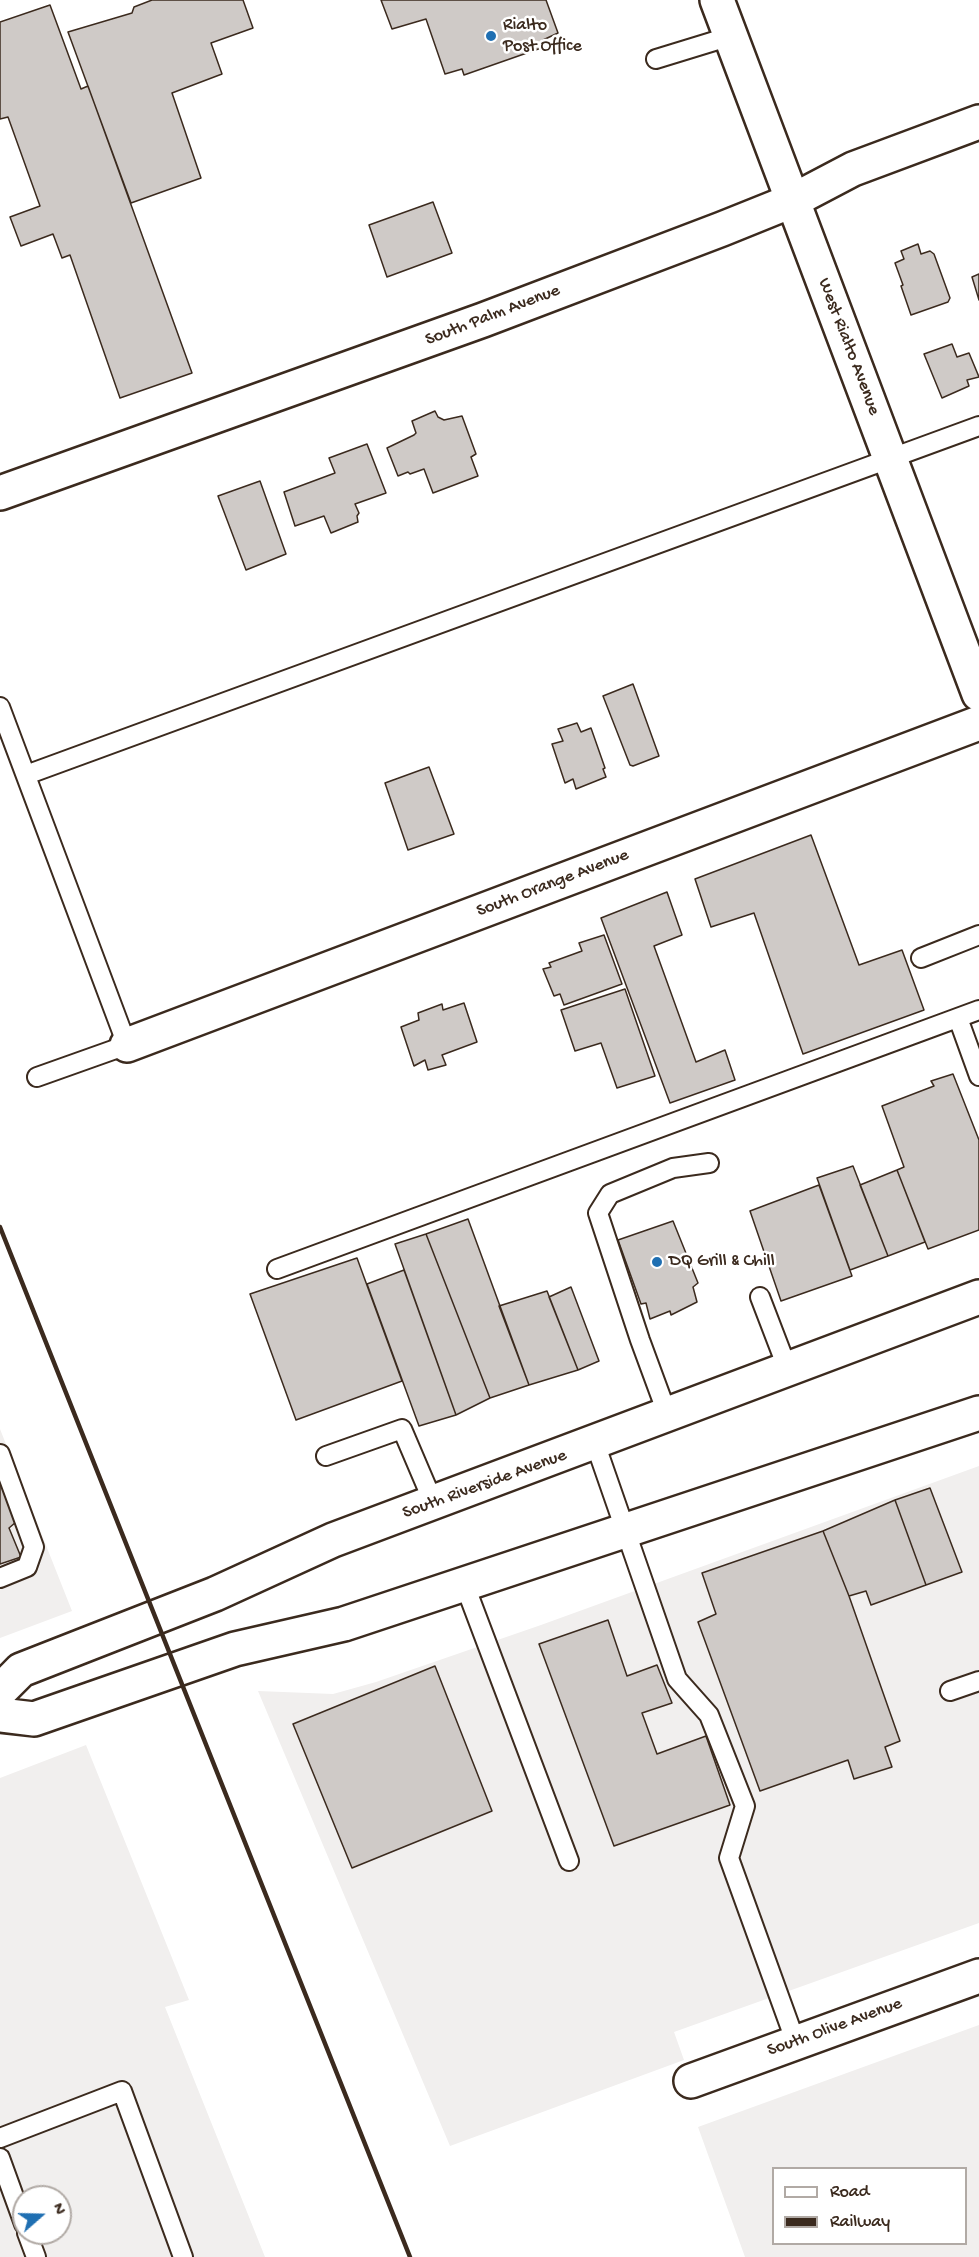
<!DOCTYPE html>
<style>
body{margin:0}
#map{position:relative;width:979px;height:2257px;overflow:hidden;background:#fff;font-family:"Gochi Hand",sans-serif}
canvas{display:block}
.legend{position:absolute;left:772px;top:2167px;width:195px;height:78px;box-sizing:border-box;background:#fff;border:2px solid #b1aaa5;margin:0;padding:8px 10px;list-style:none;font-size:18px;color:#3b2a1e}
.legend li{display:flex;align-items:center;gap:12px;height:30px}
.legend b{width:30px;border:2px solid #b1aaa5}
.north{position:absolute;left:12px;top:2185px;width:60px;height:60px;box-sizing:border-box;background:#fff;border:2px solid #b1aaa5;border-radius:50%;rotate:70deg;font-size:16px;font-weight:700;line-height:24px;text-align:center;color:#3b2a1e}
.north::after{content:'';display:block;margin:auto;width:21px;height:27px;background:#1f6fb2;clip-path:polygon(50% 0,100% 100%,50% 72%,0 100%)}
</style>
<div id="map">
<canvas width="979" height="2257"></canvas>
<ul class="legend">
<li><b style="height:8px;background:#fff"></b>Road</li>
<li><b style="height:8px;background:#3b2a1e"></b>Railway</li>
</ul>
<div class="north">N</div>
</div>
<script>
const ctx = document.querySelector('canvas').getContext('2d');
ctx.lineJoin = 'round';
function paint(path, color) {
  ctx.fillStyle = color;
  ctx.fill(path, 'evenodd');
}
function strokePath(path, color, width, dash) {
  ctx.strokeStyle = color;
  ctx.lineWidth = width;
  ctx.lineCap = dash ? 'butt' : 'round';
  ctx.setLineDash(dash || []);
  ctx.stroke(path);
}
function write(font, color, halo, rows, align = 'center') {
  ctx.font = font + ' "Gochi Hand",sans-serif';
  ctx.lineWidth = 5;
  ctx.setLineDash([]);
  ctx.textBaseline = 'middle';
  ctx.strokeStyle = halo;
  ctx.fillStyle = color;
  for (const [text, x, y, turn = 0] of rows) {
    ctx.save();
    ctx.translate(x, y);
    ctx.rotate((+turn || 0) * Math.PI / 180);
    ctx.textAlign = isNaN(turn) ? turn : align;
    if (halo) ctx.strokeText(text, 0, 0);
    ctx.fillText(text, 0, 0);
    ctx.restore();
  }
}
paint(new Path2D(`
 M0,1429L72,1611L0,1638Z
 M979,1466V1923L674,2032L684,2060L450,2146L258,1691L333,1694L376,1682L541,1625Z
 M86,1745L189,2000L165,2007L265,2257H0V1778ZM24,2197H60V2233H24Z
 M979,2025V2257H745L698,2127ZM966,2168V2244H774V2168Z`), '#f1efee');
const building = new Path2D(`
 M152,0H243L253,28L211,43L222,74L172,93L201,178L131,203L68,32L132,13L134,7Z
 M381,0H546L558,33L543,40L544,47L464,75L462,69L445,74L426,19L392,29Z
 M50,5L81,89L88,86L192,373L120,398L70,255L62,258L53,234L21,246L10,217L40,206L8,117L0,119V22Z
 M433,202L452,253L387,277L369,225Z
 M918,244L921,254L930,251L934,254L950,298L948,302L911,315L901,286L903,285L895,263L904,259L901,251Z
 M979,274V300L972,277Z
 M952,344L957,357L969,353L979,377L967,380L969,386L942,398L924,354Z
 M435,411L438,417L444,420L462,416L476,454L471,457L478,476L433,493L424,469L410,474L408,472L398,476L387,448L414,435L416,433L412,421Z
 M367,444L386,493L355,504L359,513L357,516L358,522L331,533L324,516L295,526L284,492L335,473L329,458Z
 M260,481L286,554L246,570L218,496Z
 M633,684L659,756L633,766L630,765L603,696Z
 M577,723L581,732L591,728L605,768L603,769L606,777L576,789L573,779L565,783L552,744L563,741L558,729Z
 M429,767L454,834L408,850L385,783Z
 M811,835L859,965L902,950L924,1010L803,1054L754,913L711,927L695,879Z
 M667,892L682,935L654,946L696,1062L725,1050L735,1080L670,1103L601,918Z
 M604,935L622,984L564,1005L560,994L554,996L543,969L551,967L549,963L582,951L579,943Z
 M625,989L655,1076L617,1088L601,1043L575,1051L561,1010Z
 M464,1003L477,1042L442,1055L446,1065L428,1070L425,1060L414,1066L401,1027L419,1020L418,1013L442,1004L443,1010Z
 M953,1074L979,1140V1230L928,1249L897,1170L904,1167L882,1106L934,1086L931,1081Z
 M853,1166L888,1256L850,1270L817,1178Z
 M897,1170L925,1242L888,1256L860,1185Z
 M819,1185L852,1276L781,1301L750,1211Z
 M468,1219L529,1385L490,1398L426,1234Z
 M673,1221L698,1283L693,1287L697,1302L671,1315L670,1311L650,1319L646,1303L641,1304L618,1240Z
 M426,1234L490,1398L456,1415L395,1244Z
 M357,1258L402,1381L296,1420L250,1294Z
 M404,1270L456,1415L419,1426L367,1284Z
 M571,1287L599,1361L578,1370L549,1297Z
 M547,1291L578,1370L529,1385L499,1306Z
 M0,1481L16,1522L9,1528L21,1557L0,1564Z
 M930,1488L962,1572L926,1585L895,1500Z
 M895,1500L926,1585L871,1605L866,1591L849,1596L823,1531Z
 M823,1531L849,1596L900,1741L885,1747L892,1767L854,1779L848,1760L760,1791L698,1622L716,1614L702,1573Z
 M608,1620L627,1676L657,1665L672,1703L642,1713L657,1754L706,1736L730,1805L614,1846L539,1644Z
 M435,1666L492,1811L352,1868L293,1724Z`);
paint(building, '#cfcac7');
strokePath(building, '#3b2a1e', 1.5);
const service = new Path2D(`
 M656,59L731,36
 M0,707L127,1045L37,1077
 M26,775L979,426
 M921,958L979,935
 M958,1018L979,1076
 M277,1269L979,1010
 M760,1297L788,1370
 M668,1416L640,1340L598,1213L610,1194L673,1168L709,1163
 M595,1443L677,1679L709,1715L745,1806L729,1858L796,2043
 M0,1454L34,1547L27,1567L0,1578
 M326,1456L402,1429L434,1504
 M464,1583L569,1861
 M950,1691L979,1681
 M0,2138L122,2091L183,2257
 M0,2158L24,2224
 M27,2233L36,2257`);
const minor = new Path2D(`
 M0,493L483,320L722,229L794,200L853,169L979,122
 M127,1045L979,723
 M691,2081L979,1976`);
const tertiary = new Path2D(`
 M717,0L979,694`);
const primary = new Path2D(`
 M0,1691L21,1670L215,1594L333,1540L979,1297
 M0,1715L34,1719L235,1649L344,1624L979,1413`);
strokePath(service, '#3b2a1e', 22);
strokePath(minor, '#3b2a1e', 38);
strokePath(tertiary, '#3b2a1e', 38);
strokePath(primary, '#3b2a1e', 38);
strokePath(service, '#fff', 18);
strokePath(minor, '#fff', 33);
strokePath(tertiary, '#fff', 33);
strokePath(primary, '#fff', 33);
strokePath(new Path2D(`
 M0,1227L410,2257`), '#3b2a1e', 4.5);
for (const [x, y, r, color] of [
 [491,36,6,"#1f6fb2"],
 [657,1262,6,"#1f6fb2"]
]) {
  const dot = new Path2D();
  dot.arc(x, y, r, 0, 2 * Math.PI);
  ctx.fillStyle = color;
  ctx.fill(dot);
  strokePath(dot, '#fff', 2);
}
write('18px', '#3b2a1e', '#fff', [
 ["Rialto",503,26],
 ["Post Office",503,47],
 ["DQ Grill & Chill",669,1262]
], 'left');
write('18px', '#3b2a1e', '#fff', [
 ["South Palm Avenue",493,316,-21],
 ["West Rialto Avenue",848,347,69],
 ["South Orange Avenue",553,884,-21],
 ["South Riverside Avenue",485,1485,-20],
 ["South Olive Avenue",835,2028,-20]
]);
</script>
